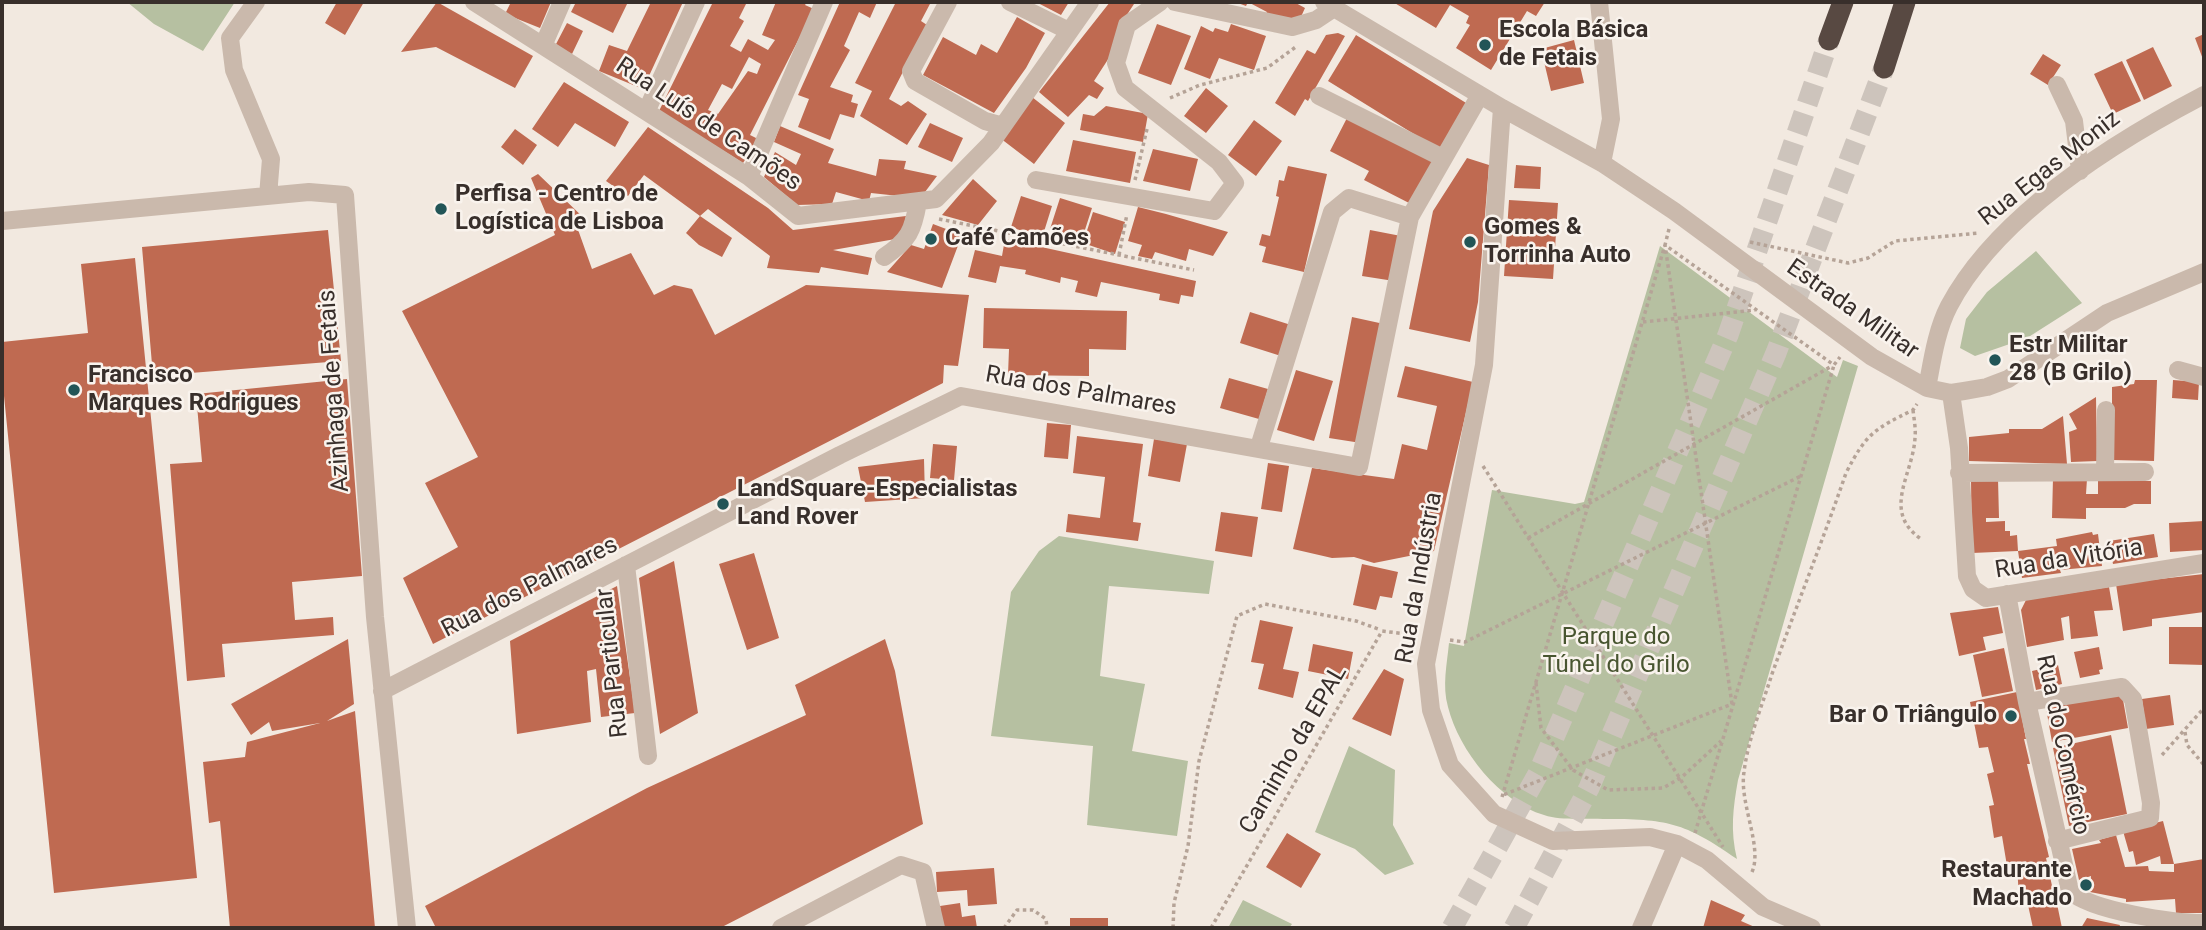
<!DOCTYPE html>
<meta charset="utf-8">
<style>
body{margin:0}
#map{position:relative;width:2206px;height:930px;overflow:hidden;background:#f2e9e0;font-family:Roboto,sans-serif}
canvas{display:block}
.frame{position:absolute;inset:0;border:4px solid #382f2b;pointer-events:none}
</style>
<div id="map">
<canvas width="2206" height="930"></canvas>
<div class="frame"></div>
</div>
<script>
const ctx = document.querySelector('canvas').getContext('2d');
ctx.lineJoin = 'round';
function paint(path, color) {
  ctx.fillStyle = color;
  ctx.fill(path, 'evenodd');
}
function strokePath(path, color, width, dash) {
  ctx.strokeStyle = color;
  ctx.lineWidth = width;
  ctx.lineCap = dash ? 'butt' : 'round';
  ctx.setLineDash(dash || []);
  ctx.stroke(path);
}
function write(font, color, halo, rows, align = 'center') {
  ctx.font = font + ' Roboto,sans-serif';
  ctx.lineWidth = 5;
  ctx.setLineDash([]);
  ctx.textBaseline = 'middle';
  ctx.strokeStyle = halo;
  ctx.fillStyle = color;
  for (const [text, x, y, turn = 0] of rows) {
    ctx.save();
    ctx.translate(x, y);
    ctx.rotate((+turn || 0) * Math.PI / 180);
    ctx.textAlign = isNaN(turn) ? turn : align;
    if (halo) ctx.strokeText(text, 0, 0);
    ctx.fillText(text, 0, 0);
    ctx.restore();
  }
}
paint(new Path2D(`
 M127,2H235L203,51L154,24Z
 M1660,246L1837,377L1843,360L1858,366L1738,780C1733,808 1730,831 1737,859C1684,822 1667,819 1603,819C1584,818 1562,821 1544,815C1500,802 1459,751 1448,707C1442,686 1447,664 1449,643L1464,646L1492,490L1575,504L1584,502Z
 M2036,251L2082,303L2027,338L1975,356L1960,348L1966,319L1987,292Z
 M1059,536L1214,561L1209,594L1109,586L1100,676L1145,684L1132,751L1188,761L1177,836L1087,825L1093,746L991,736L1011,592L1039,551Z
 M1349,746L1395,770L1393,825L1414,864L1385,875L1355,849L1315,832Z
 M1243,900L1292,924L1289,928H1228Z`), '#b6c0a1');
paint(new Path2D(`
 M337,2H364L345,35L325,23Z
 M437,2L533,56L515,88L436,47L401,52Z
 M511,2H551L540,28L505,14Z
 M576,2H628L613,33L571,12Z
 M651,2H683L643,89L599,71L609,45L627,51Z
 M713,2H747L739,18L744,21L730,46L741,52L748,39L768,50L775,40L762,35L776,2H807L805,5L814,9L750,135L758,139L743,163L659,111ZM749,57L761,64L757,74L748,71L718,114L708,110L722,84L732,89Z
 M840,2H877L870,18L859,12L844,46L850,50L830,87L853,95L851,102L858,104L854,118L840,114L830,140L798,127L809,99L798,95Z
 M896,2H931L921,21L927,25L889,99L901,106L908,101L927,114L907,145L860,116L872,91L855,83Z
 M1036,2H1069L1061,15Z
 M1110,2L1134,4L1119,27L1118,44L1094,81L1104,88L1097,99L1089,95L1068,117L1039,92Z
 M1235,2H1294L1305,8L1300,19L1265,16L1267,12L1248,2L1246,6Z
 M1393,2H1545L1536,16L1527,11L1491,70L1456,48L1470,25L1466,23L1469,16L1450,5L1436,28Z
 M1017,17L1045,33L1026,68L994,113L923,75L943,37L976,55L981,44L997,53Z
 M567,23L583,31L572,54L555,46Z
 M1157,24L1191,36L1171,85L1138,73Z
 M1231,24L1266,36L1254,70L1219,58L1210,79L1184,69L1201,26L1213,32L1215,28L1228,32Z
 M1338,33L1345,36L1308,101L1305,99L1295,116L1275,103L1307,50L1315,54L1326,35Z
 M2204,34V62L2195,38Z
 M1356,35L1471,106L1443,152L1328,81Z
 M1574,40L1584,83L1551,91L1541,49Z
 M2153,47L2172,86L2144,100L2126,60Z
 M2043,54L2061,65L2048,85L2030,74Z
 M2122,61L2141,101L2113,114L2094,74Z
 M564,82L629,122L615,147L575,123L558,147L532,129Z
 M1206,88L1228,106L1206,133L1184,116Z
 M1032,97L1065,123L1034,164L1000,138Z
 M1106,106L1148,114L1143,142L1080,130L1083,114L1094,116Z
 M1347,118L1433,162L1411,204L1364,180L1369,171L1330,151Z
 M1254,120L1282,141L1256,176L1228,155Z
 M930,123L963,138L952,162L918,147Z
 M780,126L834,149L828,163L876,176L879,159L906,161L904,169L937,176L925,192L899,196L871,193L869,201L836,192L832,204L797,205L764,177L775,152L796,165L801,154L774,142Z
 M648,127L768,208L793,230L906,216L901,238L833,250L872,258L868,275L821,267L819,273L767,268L770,256L708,209L700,216L644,175L628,196L606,181Z
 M515,129L537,145L523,165L501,147Z
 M1073,140L1136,152L1130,183L1066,171Z
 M1153,149L1198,159L1190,191L1143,181Z
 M1467,158L1489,165L1478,302L1470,342L1409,329L1433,211Z
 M1516,165L1541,167L1540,189L1514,188Z
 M1288,166L1327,174L1304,272L1262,262L1266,247L1259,245L1262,234L1270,236L1279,197L1276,196L1279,180L1284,181Z
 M538,174L585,219L576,224L592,269L631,253L654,295L674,285L692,289L715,335L806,285L969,295L958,366L944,365L943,383L433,644L403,578L458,547L425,483L478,457L402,311L555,235L531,178Z
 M973,179L997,201L978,225L942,215Z
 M1021,196L1052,206L1042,238L1011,227Z
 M1060,198L1092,208L1082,239L1050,229Z
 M1509,200L1558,203L1553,279L1504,276Z
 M1138,207L1166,214L1228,232L1213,256L1189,249L1186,261L1155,252L1152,259L1138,256L1142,245L1128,241Z
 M1093,212L1125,222L1115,254L1083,243Z
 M700,216L732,238L722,257L699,245L686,233Z
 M933,224L962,235L942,288L887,272L911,245L924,249Z
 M328,230L341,361L153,376L142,247Z
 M1370,230L1401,236L1394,281L1362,276Z
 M1005,239L1196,281L1193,297L1181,295L1179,304L1159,300L1160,294L1101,282L1097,297L1075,292L1078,281L1061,277L1060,283L1025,274L1026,270L1000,266L996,283L968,277L975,250L1002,256Z
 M135,258L197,878L54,893L2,376V342L88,333L81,264Z
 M984,308L1127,311L1126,350L1089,349V376L1008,375L1009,349L983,348Z
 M1250,312L1291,325L1281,356L1240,343Z
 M1352,317L1384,324L1361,443L1329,438Z
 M1405,366L1473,382L1434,551L1374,563L1354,557L1332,558L1293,549L1312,468L1394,479L1402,444L1427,450L1437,406L1397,397Z
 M1296,370L1333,381L1314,441L1277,430Z
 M1229,378L1268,389L1259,419L1220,408Z
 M347,379L362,576L292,582L295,620L333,617L334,635L222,644L225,677L187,681L170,464L202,462L196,394Z
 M2135,380H2157L2154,461L2112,460V387L2134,384Z
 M2173,380L2199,382L2198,400L2172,398Z
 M2096,397L2097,461L2071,462L2069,432L2077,429L2069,414Z
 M2063,416L2067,464L1969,461V437L2009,433V429H2042Z
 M1047,423L1071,425L1068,459L1044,457Z
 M1077,436L1143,444L1133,522L1141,523L1138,541L1066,532L1068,514L1100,518L1105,477L1073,473Z
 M1154,439L1187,444L1180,482L1148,476Z
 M933,444L957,446L954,480L930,478Z
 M924,459L925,498L865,502L858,467Z
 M1268,463L1289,466L1282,512L1261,509Z
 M2053,478L2087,479L2086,494H2098V481H2151V504H2134L2125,508H2086V519L2052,518Z
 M1998,479L1999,518H1986V522L2005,521V531H2010V536L2017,535L2018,551L2057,546L2056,539L2092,532L2093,535L2098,534L2102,566L2060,570L2061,573L2022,578L2018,551L1972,553L1971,480Z
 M1221,512L1258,517L1252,557L1215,551Z
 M2204,521V550L2170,552L2169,523Z
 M2154,534L2158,557L2113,564L2109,541Z
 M754,553L779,638L747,650L719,564Z
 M674,561L698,713L660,734L639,578Z
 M1362,564L1398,572L1392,598L1380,596L1376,610L1353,605Z
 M2204,574V612L2152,619V626L2123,631L2116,584Z
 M617,586L635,713L601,717L596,669L587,671L591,722L517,734L510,641Z
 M2109,587L2113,610L2094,611L2098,636L2071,639L2069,616L2061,618L2064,640L2027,647L2021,610L2026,600Z
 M1998,607L2003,633L1983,637L1986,650L1959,656L1950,613Z
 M1260,620L1293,627L1283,669L1299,672L1293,698L1258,689L1264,664L1251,662Z
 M2169,627H2204V665L2169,664Z
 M348,639L354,704L327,721L355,711L375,928H230L220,821L209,823L203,762L245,757L247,742L320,723L272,731L269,722L251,735L231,704Z
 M885,639L895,671L923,824L720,928H436L425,906L647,788L806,715L795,685Z
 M1313,644L1353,652L1348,679L1308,671Z
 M2099,647L2103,669L2099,670L2100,674L2080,678L2074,652Z
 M2004,648L2013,691L1982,697L1973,655Z
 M2058,665L2062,684L2036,690L2032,671Z
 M1384,669L1404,679L1391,736L1352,719Z
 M2017,692L2026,739H2024L2030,764H2027L2049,857L2046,858L2054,895L2015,906L2013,900L2019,898L2017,865L2007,866L2002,836L1994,838L1989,806L1994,805L1987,774L1994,772L1988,747L1979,748L1970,702Z
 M2122,694L2128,728L2052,742L2046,708Z
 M2170,695L2174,725L2146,729L2142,699Z
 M2111,735L2127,814L2069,826L2053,748Z
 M2163,821L2174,864H2161L2160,856L2136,865L2133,851L2129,852L2123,831Z
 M1287,833L1321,854L1301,888L1266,867Z
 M2116,835L2125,867L2148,866L2149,871L2174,872V864L2204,859V913H2176L2175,899L2126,902V899L2090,892L2091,876L2079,880L2072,849L2101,843L2099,840Z
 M994,868L997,904L968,906L967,890L937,892L936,872Z
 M2056,899L2062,928H2033L2028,905Z
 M1711,900L1745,915L1741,921L1757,928H1703Z
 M960,903L962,917L975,915L977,928H943L940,906Z
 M1070,918H1108V928H1070Z
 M2087,918L2120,925L2119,928H2081Z`), '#bf6a51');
strokePath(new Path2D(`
 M1452,928L1538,774L1728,335L1829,40
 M1514,928L1589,788L1776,353L1884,68`), '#cdc4bc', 21, [21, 10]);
strokePath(new Path2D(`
 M1170,98L1200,85L1267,68L1297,46
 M1135,180L1147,129
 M939,219L1194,270
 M1669,229L1665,245L1834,365L1840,357
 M1750,242L1848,263L1868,258L1895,241L1979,233
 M1119,255L1127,214
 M1643,322L1755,310
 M1913,410C1914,419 1916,429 1915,438C1913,475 1881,511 1921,539
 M1483,466L1723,847
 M1528,538L1832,366
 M1450,640L1465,642L1801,476
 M1536,683L1541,728L1573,770L1608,790L1663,788L1682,777L1721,741
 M2185,732L2187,745L2204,765
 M2162,755L2204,708
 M1502,797L1665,245L1732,704L1503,795
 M1695,833L1834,365
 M1752,872C1763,847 1739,803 1744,772C1748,739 1762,706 1772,674C1796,607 1823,540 1846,473C1866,434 1874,429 1913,410L1917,404
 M1004,928L1017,910H1033L1046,919L1047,928
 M1173,928L1174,903L1188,846L1199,761L1237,616L1265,604L1356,621L1381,630
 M1211,928L1382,631L1414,635`), '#b5a397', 3.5, [3.5, 3.5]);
strokePath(new Path2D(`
 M256,2L230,38L234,70L271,159L268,196
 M474,2L749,177L798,216L936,199L991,143L1090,2
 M948,2L911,71L915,81L985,121L1003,126
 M1010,2L1069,31
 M1175,2L1292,27L1316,20L1334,8
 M1324,2L1502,108L1602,163L1674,211L1872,357L1927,388L1951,393L1964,391L1987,387L2008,379L2107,313L2204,272
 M1599,2L1611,119L1602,163
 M543,46L562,2
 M2057,85L2074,121L2080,171
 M1319,96L1443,158
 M1502,108L1484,365L1426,664L1431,710L1450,765L1494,814L1553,841L1650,837L1677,844L1707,860L1763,907L1812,928
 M647,110L696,2
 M749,177L824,2
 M1036,180L1214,211L1235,183L1219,162L1125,88L1116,63L1127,25L1160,2
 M2,221L309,192L345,195L375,617L407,928
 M884,257C909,240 913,231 918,202
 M2178,370L2204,377
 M1927,388C1932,362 1936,331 1949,306C1998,214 2114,142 2204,95
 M1951,393L1959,448L1967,576L1973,589L1986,598L2204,563
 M1259,447L1332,212L1349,198L1410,217
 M2105,472L2106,410
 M1959,473L2145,472
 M626,565L648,756
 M2007,594L2027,702L2070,891C2091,911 2174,923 2204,923
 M382,691L840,455L961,396L1359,467L1410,217L1480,95
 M2027,702L2122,687L2133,699L2151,803L2150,818L2057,841
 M781,928L901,865L923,872L936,928
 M1641,928L1677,844`), '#cab9ac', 18);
strokePath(new Path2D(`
 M1829,40L1843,2
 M1884,68L1905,2`), '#584942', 21);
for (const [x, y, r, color] of [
 [1485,45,7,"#225557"],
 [441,209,7,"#225557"],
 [931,239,7,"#225557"],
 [1470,242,7,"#225557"],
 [1995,360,7,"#225557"],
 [74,390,7,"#225557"],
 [723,504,7,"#225557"],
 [2011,716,7,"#225557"],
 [2086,885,7,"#225557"]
]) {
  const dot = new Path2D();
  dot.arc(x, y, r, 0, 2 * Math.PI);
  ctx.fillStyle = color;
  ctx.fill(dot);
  strokePath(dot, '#f9f3ed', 2.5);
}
write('bold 24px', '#382f2b', '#f9f3ed', [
 ["Escola Básica",1499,31],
 ["de Fetais",1499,59],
 ["Perfisa - Centro de",455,195],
 ["Logística de Lisboa",455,223],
 ["Gomes &",1484,228],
 ["Torrinha Auto",1484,256],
 ["Café Camões",945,239],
 ["Estr Militar",2009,346],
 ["28 (B Grilo)",2009,374],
 ["Francisco",88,376],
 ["Marques Rodrigues",88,404],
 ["LandSquare-Especialistas",737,490],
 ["Land Rover",737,518],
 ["Bar O Triângulo",1997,716,"right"],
 ["Restaurante",2072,871,"right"],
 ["Machado",2072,899,"right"]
], 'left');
write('24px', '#382f2b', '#f9f3ed', [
 ["Rua Luís de Camões",708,125,34],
 ["Rua Egas Moniz",2050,169,-38],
 ["Estrada Militar",1852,310,35],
 ["Azinhaga de Fetais",335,391,-94],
 ["Rua dos Palmares",1081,392,10],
 ["Rua da Vitória",2069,560,-9],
 ["Rua da Indústria",1420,578,-80],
 ["Rua dos Palmares",530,588,-27],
 ["Rua Particular",613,663,-96],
 ["Rua do Comércio",2062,745,78],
 ["Caminho da EPAL",1294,750,-60]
]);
write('24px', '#485530', '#f9f3ed', [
 ["Parque do",1616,638],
 ["Túnel do Grilo",1616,666]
]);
</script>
